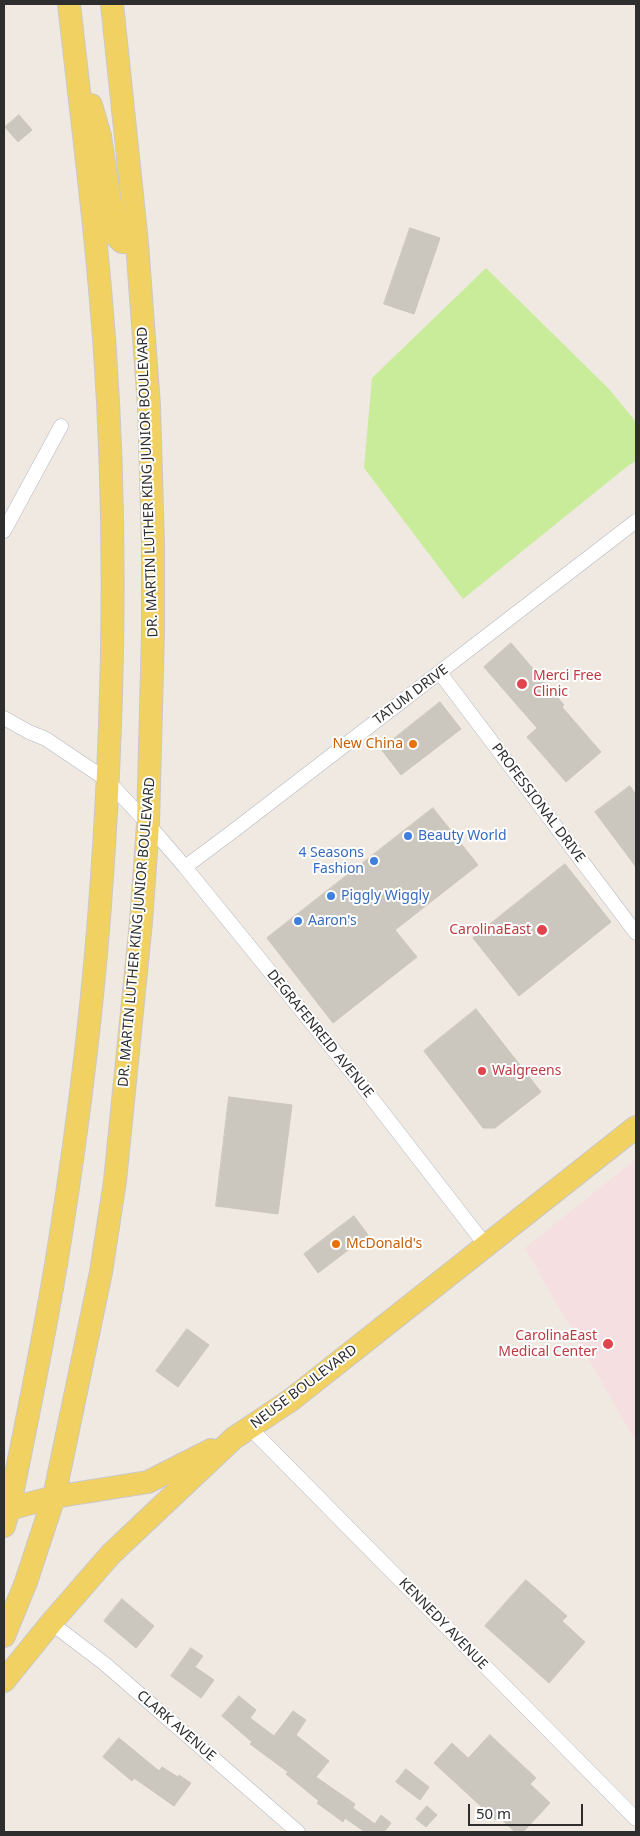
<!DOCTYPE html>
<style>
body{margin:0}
#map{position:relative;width:640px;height:1836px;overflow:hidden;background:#efe9e1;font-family:"Noto Sans",sans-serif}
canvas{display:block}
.frame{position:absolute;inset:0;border:5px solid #2e2e2e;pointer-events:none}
.scale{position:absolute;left:468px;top:1804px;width:115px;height:22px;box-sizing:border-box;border:2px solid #2e2e2e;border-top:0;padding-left:6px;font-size:15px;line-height:18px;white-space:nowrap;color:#2e2e2e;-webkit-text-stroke:4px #fff;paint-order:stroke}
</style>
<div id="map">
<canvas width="640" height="1836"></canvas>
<div class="frame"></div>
<div class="scale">50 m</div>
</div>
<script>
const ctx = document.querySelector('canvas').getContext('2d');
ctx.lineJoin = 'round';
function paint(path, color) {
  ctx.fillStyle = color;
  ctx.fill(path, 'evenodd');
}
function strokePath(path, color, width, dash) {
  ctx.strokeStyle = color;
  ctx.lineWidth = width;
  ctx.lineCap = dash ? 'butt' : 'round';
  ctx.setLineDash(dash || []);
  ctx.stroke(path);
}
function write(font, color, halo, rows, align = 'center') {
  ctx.font = font + ' "Noto Sans",sans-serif';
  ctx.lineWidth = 4;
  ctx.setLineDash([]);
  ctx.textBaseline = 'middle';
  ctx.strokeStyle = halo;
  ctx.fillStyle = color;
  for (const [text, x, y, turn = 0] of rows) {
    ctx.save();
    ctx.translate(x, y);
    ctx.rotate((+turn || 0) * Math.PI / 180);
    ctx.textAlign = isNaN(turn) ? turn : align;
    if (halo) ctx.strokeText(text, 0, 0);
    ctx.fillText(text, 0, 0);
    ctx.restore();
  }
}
paint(new Path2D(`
 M636,1159V1442L525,1248Z`), '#f5dfe0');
paint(new Path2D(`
 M486,268L609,389L636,422V461L629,465L463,599L364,468L372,378Z`), '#c9ec9a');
const building = new Path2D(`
 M19,115L32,130L18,142L5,127Z
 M410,228L440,238L414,314L384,304Z
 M511,643L564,705L562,707L601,752L566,782L527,737L537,728L484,667Z
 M440,702L461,729L401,775L381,749Z
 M630,786L636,795V867L595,812Z
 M433,808L478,865L395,930L417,957L333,1023L267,938Z
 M565,864L611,922L519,996L473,938Z
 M476,1009L541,1092L495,1128H483L424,1051Z
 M229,1097L292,1105L278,1214L216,1206Z
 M354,1216L368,1235L318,1273L304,1254Z
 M187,1329L209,1345L178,1387L156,1371Z
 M526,1580L567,1616L562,1621L585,1642L549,1683L485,1626Z
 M122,1599L154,1626L136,1648L104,1621Z
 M191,1648L203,1656L195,1667L214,1680L201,1698L171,1676Z
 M239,1696L256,1710L250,1718L274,1736L293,1711L306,1720L296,1735L329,1761L316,1777L355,1804L353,1808L375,1824L381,1815L391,1823L385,1831L387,1832H365L345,1818L343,1822L317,1803L319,1801L286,1774L288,1772L250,1744L252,1742L222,1716Z
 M490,1735L536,1778L530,1784L550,1803L523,1832H515L500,1818L497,1821L434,1763L452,1743L468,1758Z
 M119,1738L159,1771L162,1767L178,1777L179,1775L191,1783L174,1806L134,1778L132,1781L103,1757Z
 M406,1769L429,1787L420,1800L396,1782Z
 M427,1806L437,1815L426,1827L416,1819Z`);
paint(building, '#cbc7bf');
strokePath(building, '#cbc5ba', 1);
const minor = new Path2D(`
 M4,531L61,426
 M440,673L636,933
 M4,718L29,732L46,739L107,780L148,824L185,867L353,1074L487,1247
 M185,867L232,832L636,521
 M250,1428L636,1819
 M51,1623L105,1664L298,1832`);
const primary = new Path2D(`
 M91,105L100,136L115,235L122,242L137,243
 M9,1509L54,1497L148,1482L211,1450
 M4,1526L9,1509C27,1420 46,1330 60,1240C79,1120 94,999 102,877C114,703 117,526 105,352C97,236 82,120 69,4
 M4,1636L26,1582L54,1497L101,1272L115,1181L141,922L148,824L153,632V544L149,406L137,243L112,4
 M4,1681L51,1623L111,1554L234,1438L291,1400L636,1127`);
strokePath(minor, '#b4b7c1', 15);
strokePath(primary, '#c9c9c9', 24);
strokePath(minor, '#fff', 14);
strokePath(primary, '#f2d163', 22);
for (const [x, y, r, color] of [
 [522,684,6,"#e0444e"],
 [413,744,5,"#e8710a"],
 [408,836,5,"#3f7fe0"],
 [374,861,5,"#3f7fe0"],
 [331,896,5,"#3f7fe0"],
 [298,921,5,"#3f7fe0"],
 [542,930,6,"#e0444e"],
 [482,1071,5,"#e0444e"],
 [336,1244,5,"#e8710a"],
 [608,1344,6,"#e0444e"]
]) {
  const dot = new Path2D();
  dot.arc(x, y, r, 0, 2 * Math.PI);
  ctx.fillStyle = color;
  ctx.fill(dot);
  strokePath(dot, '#fff', 2);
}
write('14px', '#2e2e2e', '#fff', [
 ["DR. MARTIN LUTHER KING JUNIOR BOULEVARD",148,482,-92],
 ["TATUM DRIVE",411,695,-37],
 ["PROFESSIONAL DRIVE",538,803,53],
 ["DR. MARTIN LUTHER KING JUNIOR BOULEVARD",137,932,-85],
 ["DEGRAFENREID AVENUE",320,1034,51],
 ["NEUSE BOULEVARD",304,1387,-37],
 ["KENNEDY AVENUE",443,1624,46],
 ["CLARK AVENUE",176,1726,41]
]);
write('14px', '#be3a42', '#fff', [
 ["Merci Free",533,676],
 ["Clinic",533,692],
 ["CarolinaEast",531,930,"right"],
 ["Walgreens",492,1071],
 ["CarolinaEast",597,1336,"right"],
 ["Medical Center",597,1352,"right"]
], 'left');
write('14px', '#c56008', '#fff', [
 ["New China",403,744],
 ["McDonald's",346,1244,"left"]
], 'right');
write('14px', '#366cbe', '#fff', [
 ["Beauty World",418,836],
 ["4 Seasons",364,853,"right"],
 ["Fashion",364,869,"right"],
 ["Piggly Wiggly",341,896],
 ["Aaron's",308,921]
], 'left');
</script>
